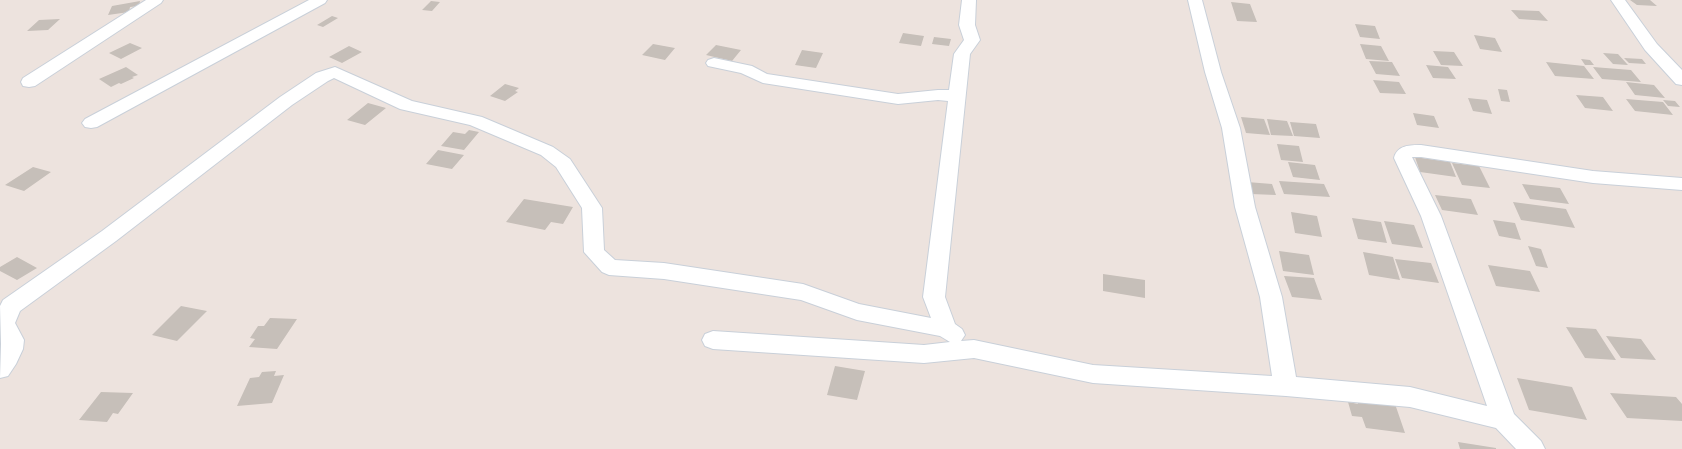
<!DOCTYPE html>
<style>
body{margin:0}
canvas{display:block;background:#ede3de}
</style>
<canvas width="1682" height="449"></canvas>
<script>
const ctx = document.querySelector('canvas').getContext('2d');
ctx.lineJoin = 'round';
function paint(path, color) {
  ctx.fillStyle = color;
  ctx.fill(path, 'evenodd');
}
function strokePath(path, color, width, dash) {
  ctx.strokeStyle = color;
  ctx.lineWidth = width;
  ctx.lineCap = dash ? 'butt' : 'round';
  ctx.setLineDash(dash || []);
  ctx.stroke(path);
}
paint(new Path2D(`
 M1630,0H1650L1657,6L1637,5Z
 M140,1L139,6L130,7L129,12L108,15L112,6Z
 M431,1L440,2L432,11L422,10Z
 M1231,2L1250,4L1257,22L1237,21Z
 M1511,10L1539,11L1548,21L1519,19Z
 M332,16L338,18L323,27L317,25Z
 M60,19L48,30L27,31L39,20Z
 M1355,24L1375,26L1380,39L1360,37Z
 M903,33L924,36L921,46L899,43Z
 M1474,35L1495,38L1502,52L1480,49Z
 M934,37L951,39L949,46L932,44Z
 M130,43L142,48L121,59L109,53Z
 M653,44L675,48L665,60L642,55Z
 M1360,44L1381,46L1389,61L1366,59Z
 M716,45L741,50L732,61L706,55Z
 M349,46L362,52L342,63L329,57Z
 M802,50L823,53L816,68L795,65Z
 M1433,51L1454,52L1463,66L1441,65Z
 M1603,53L1618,54L1628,65L1613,64Z
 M1624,58L1642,59L1646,64L1629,63Z
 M1581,59L1590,60L1594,65H1585Z
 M1369,61L1392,62L1400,76L1376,74Z
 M1546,62L1584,66L1594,79L1555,76Z
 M1426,65L1448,67L1456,79L1433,78Z
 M126,67L138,75L132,77L134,78L121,84L119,83L111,87L99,79Z
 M1593,67L1631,70L1641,82L1602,79Z
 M1373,80L1399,82L1406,94L1380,93Z
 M1626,82L1654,85L1665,98L1635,95Z
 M505,84L519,88L515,91L518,92L505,101L490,96Z
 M1498,89L1507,90L1510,102L1501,101Z
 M1576,95L1603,97L1613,111L1585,108Z
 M1468,98L1487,100L1492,114L1473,111Z
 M1626,99L1663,102L1673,115L1635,111Z
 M1663,100L1675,101L1680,107L1668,106Z
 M368,103L386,108L365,125L347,120Z
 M1413,113L1434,116L1439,128L1417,125Z
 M1241,117L1264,119L1270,135L1246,133Z
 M1267,119L1287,121L1293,136L1271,135Z
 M1290,122L1316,124L1320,138L1294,136Z
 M469,130L479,132L464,150L441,146L453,132L465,134Z
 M1277,144L1299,146L1303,162L1281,160Z
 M438,150L464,155L452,169L426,164Z
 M1415,157L1450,162L1456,177L1420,172Z
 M1288,162L1315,165L1320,180L1293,177Z
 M1452,163L1479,166L1490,188L1462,185Z
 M33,167L51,172L24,191L5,185Z
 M1279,181L1324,184L1330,197L1284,194Z
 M1247,182L1272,184L1276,195L1251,194Z
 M1522,184L1560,188L1569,204L1530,199Z
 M1435,195L1471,199L1478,215L1442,210Z
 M524,199L573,207L563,224L551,222L545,230L506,222Z
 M1513,202L1566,209L1575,228L1521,220Z
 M1291,212L1317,216L1322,237L1295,233Z
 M1352,218L1381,222L1387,243L1358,239Z
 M1493,220L1515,223L1521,240L1499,236Z
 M1384,221L1414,225L1423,248L1392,244Z
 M1528,246L1541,249L1548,268L1536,266Z
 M1279,251L1309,255L1314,275L1283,271Z
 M1363,252L1393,257L1400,280L1369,275Z
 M17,257L37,268L17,280L0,271V267Z
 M1395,259L1431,263L1439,283L1402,278Z
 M1488,265L1530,271L1540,292L1496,286Z
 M1103,274L1145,280V298L1103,291Z
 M1284,276L1314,278L1322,300L1292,297Z
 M181,306L207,311L177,341L152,335Z
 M270,318L297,319L277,349L249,347L255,339L250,338L258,326H264Z
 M1566,327L1596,329L1616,360L1585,358Z
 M1606,336L1641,339L1656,360L1621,358Z
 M835,366L865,371L857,400L827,395Z
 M276,371L274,376L284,375L272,403L237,406L250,378L259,377L262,372Z
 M1517,378L1572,387L1587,420L1529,410Z
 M101,392L133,393L118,414L113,413L107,422L79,420Z
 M1610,393L1676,397L1682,404V421L1627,418Z
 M1356,397L1394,401L1405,433L1366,428L1362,417L1352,416L1348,402L1358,404Z
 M1458,442L1496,448V449H1460Z`), '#c6bfb9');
const minor = new Path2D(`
 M146,0H163L161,3L35,86L29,87L23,86L21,82L23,78Z
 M309,0H327L325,3L97,127L91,128L85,127L82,123L85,119Z
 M962,0H976L975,25L980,40L970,54L945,297L955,324L962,329L965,335L961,341L974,340L1093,365L1272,376L1260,297L1235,207L1222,128L1205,72L1188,0H1202L1221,72L1240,128L1255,207L1282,297L1296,377L1410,387L1487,406L1421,216L1394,158C1397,145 1410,145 1421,145L1593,171L1682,178V190L1593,183L1421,157H1412L1441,216L1514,414L1541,441L1545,449H1516L1496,428L1410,407L1286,396L1093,383L974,358L924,363L713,349L705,346L702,340L705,334L713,331L924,345L950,342L940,336L857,320L801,300L664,279L609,275L602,272L584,252L582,208L556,167L541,155L470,125L400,109L334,78L328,81L292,105L116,241L20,311L15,323L24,340L23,349L16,364L8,376L0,378L1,344L0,306L3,300L102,231L280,97L316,73L335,67L412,101L482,117L553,147L570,159L602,208L604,250L615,260L664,263L803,284L859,304L931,318L923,297L948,101L938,100L898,104L763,83L741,73L708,66L706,63L708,60L714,58L752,66L767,74L898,94L938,90H949L954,54L964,40L959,25Z
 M1611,0H1625L1657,44L1682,70V85L1676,84L1645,50Z`);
strokePath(minor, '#c9d0d9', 2);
paint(minor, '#fff');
</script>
